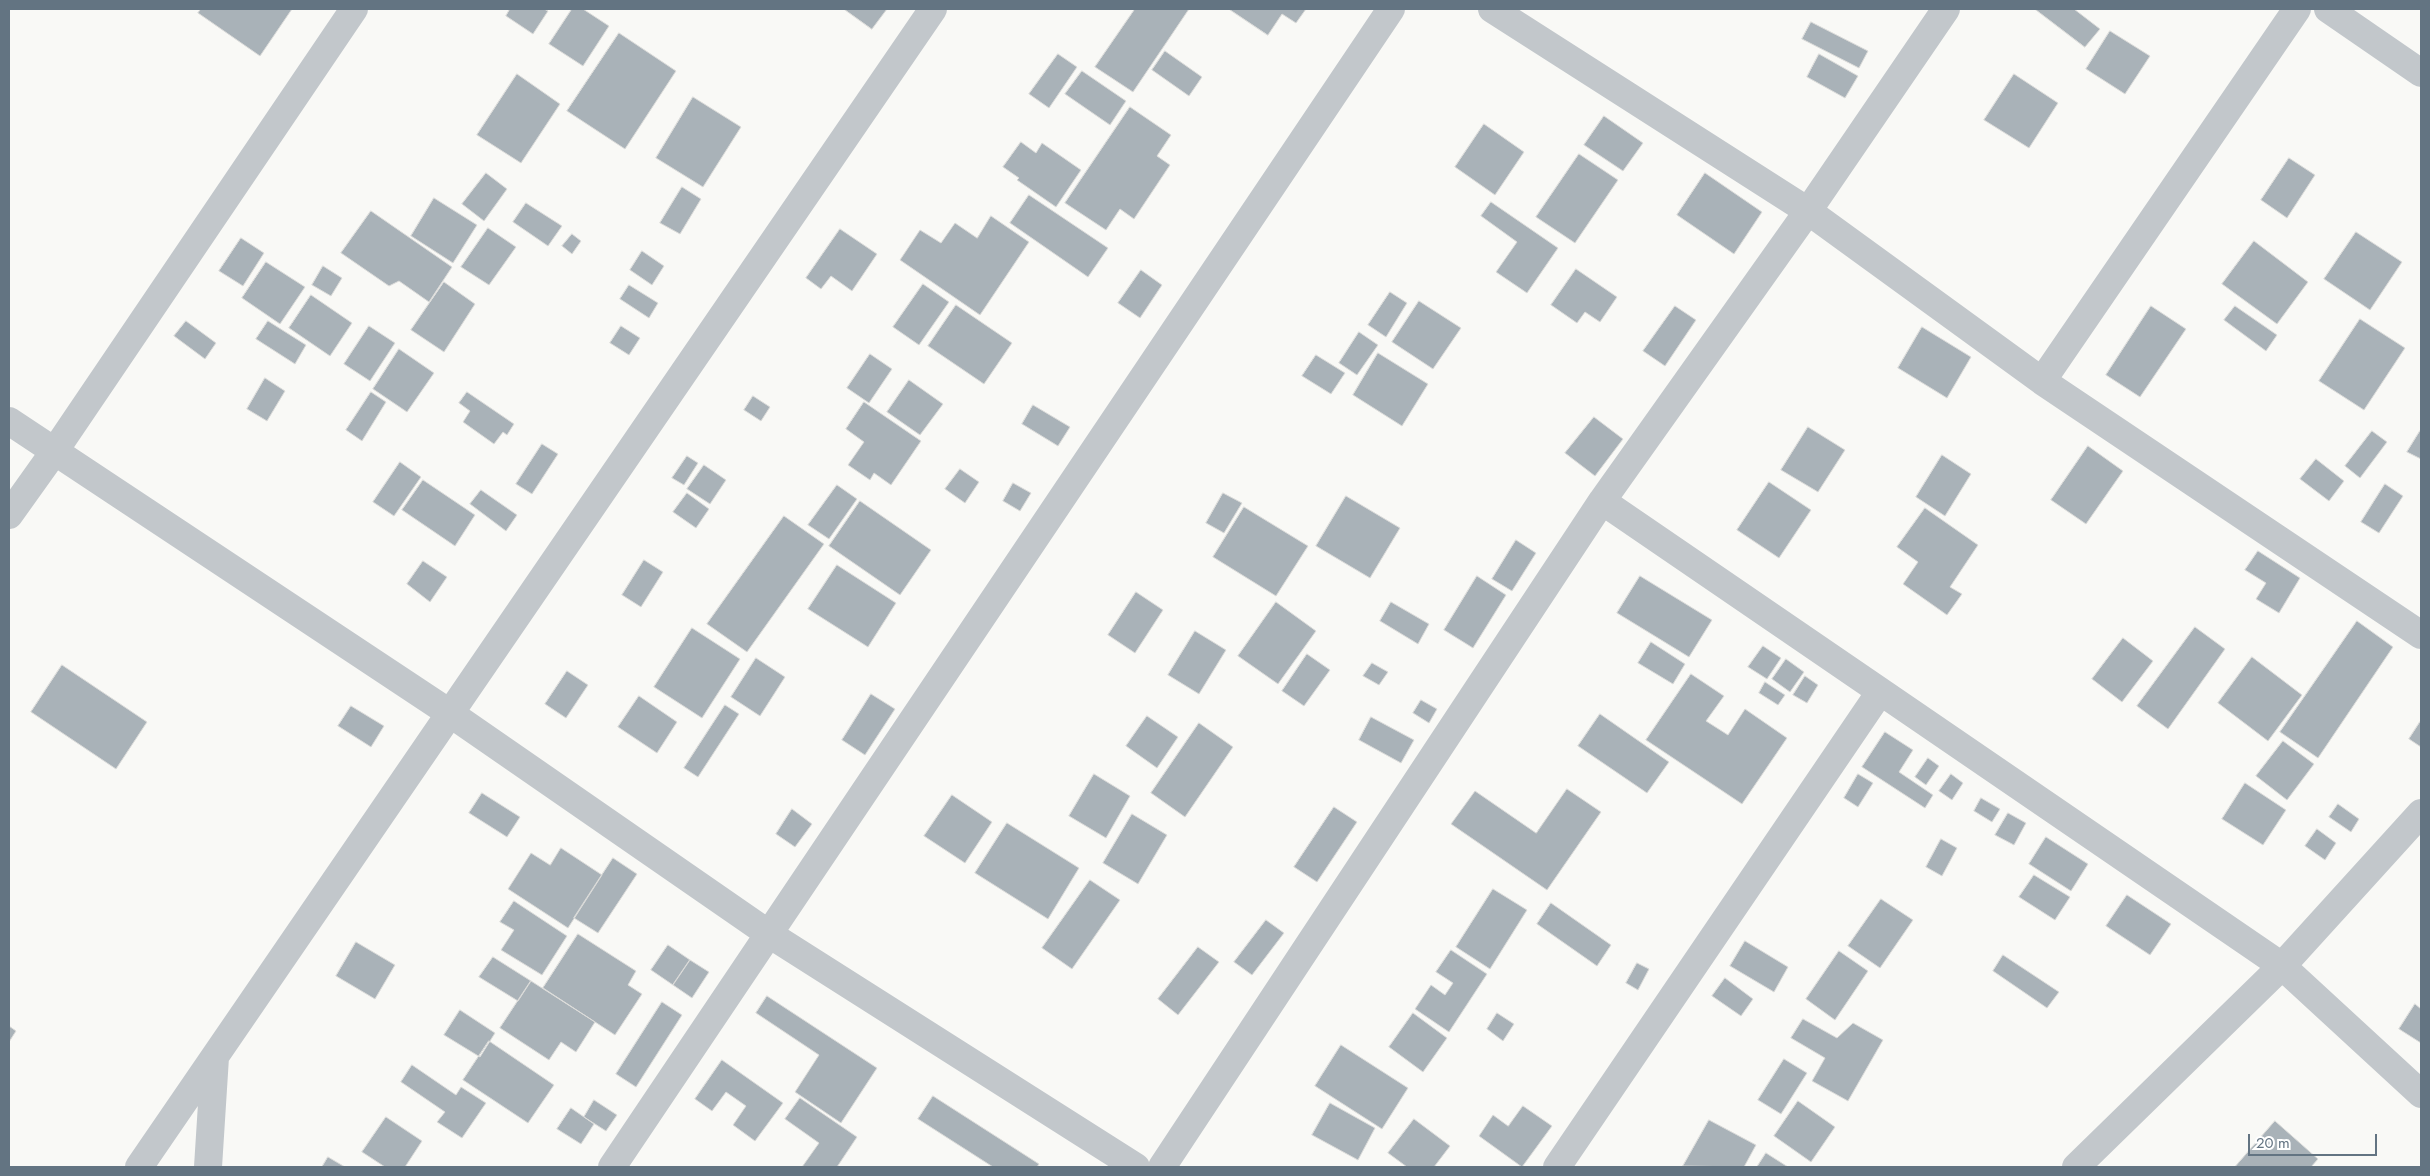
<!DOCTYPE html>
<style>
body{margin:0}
#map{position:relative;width:2430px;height:1176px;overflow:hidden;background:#f9f9f6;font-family:Jost,sans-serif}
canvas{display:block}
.frame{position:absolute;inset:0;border:10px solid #637482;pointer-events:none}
.scale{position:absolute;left:2248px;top:1134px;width:129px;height:22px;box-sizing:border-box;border:2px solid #637482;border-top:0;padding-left:6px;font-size:15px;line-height:18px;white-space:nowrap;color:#637482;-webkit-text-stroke:4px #fff;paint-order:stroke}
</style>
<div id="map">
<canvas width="2430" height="1176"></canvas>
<div class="frame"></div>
<div class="scale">20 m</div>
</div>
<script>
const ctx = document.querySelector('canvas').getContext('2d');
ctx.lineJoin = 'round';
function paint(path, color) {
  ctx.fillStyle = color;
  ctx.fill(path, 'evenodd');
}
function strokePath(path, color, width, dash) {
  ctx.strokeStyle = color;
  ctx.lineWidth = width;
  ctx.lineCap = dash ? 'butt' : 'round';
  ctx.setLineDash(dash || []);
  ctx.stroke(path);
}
const building = new Path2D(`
 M201,9H292L260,56L198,13Z
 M510,9H544L548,11L533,34L506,16Z
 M572,9H583L609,26L583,66L549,44Z
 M844,9H887L872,29Z
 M1135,9H1189L1133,92L1095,67Z
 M1229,9H1306L1296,23L1282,14L1268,35Z
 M2035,9H2074L2100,29L2085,47Z
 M1811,22L1868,51L1859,68L1802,39Z
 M2110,31L2150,56L2125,94L2086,69Z
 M619,33L676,71L625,149L567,111Z
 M1165,51L1202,77L1189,96L1152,70Z
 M1058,54L1077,67L1049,108L1029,94Z
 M1819,54L1858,76L1845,98L1807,77Z
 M1082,71L1126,101L1110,125L1065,94Z
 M517,74L560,104L521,163L477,135Z
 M2014,74L2058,103L2029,148L1984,120Z
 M693,97L741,127L703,187L656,158Z
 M1130,107L1171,135L1157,156L1170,165L1134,219L1120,209L1106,230L1065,203Z
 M1604,116L1643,143L1623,171L1584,145Z
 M1484,124L1524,152L1495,195L1455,167Z
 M1021,142L1036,153L1042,143L1081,170L1056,207L1017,180L1019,178L1003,167Z
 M1579,154L1618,180L1575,243L1536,217Z
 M2289,158L2315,175L2287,218L2261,200Z
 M486,173L507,189L484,221L462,204Z
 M1705,173L1762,212L1734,254L1677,215Z
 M682,187L701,199L680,234L660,223Z
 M1029,195L1108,248L1088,277L1010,223Z
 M434,198L477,225L453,263L411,236Z
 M1491,202L1558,248L1527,293L1496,272L1517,242L1481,216Z
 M526,203L562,226L548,246L513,222Z
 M371,211L452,267L429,302L399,281L389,286L341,253Z
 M991,216L1029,242L980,315L900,260L920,230L941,243L955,223L977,238Z
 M488,228L516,247L489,285L461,267Z
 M840,229L877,254L852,291L831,276L821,289L806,278Z
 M2356,232L2402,262L2370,310L2324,279Z
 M572,234L581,241L572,254L562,246Z
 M241,238L264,253L243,286L219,271Z
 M2254,241L2308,282L2277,324L2222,284Z
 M642,251L664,266L652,285L630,270Z
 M266,262L305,287L280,324L242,298Z
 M323,266L342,278L331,296L312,285Z
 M1576,269L1617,297L1600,322L1585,312L1577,323L1551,305Z
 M1141,270L1162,285L1140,318L1118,303Z
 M444,282L475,304L444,352L411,330Z
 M923,284L949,302L919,345L893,327Z
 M629,285L658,303L649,318L620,299Z
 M1390,292L1407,303L1386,337L1368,325Z
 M311,295L352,323L330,356L289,328Z
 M1419,301L1461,328L1433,369L1392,342Z
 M956,305L1012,343L984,384L928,346Z
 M1675,306L1696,320L1665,366L1643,351Z
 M2151,306L2186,329L2140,397L2106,375Z
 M2235,306L2277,335L2266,351L2224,320Z
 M2360,319L2405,348L2364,410L2319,381Z
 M186,321L216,343L205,359L174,336Z
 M268,321L306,345L295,364L256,339Z
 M369,326L395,343L370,381L344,364Z
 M621,326L640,338L629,355L610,343Z
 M1922,327L1971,357L1947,398L1898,368Z
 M1359,332L1378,345L1357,375L1339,363Z
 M399,349L434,373L407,412L373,389Z
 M1378,353L1428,384L1402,426L1353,395Z
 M870,354L892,369L869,403L847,388Z
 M1316,355L1345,373L1331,394L1302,376Z
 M265,378L285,391L267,421L247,409Z
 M909,380L943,404L920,435L887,412Z
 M371,392L386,402L362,441L346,430Z
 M467,392L514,424L507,435L503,432L494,444L463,422L470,411L459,403Z
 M753,396L770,407L761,421L744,410Z
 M864,402L921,441L891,485L874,473L870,480L848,465L864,442L846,429Z
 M1033,405L1070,427L1058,446L1022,424Z
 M1594,417L1623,439L1595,476L1565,453Z
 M1808,427L1845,450L1818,492L1781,470Z
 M2372,431L2387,442L2360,478L2345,466Z
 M2420,431L2421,432V459L2407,452Z
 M542,444L558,454L532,494L516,484Z
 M2088,446L2123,471L2086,524L2051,500Z
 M1942,455L1971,474L1945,516L1916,497Z
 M687,456L698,463L684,485L672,478Z
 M2316,459L2344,481L2329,501L2300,479Z
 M400,462L421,477L394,516L373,502Z
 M704,465L726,480L710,504L687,489Z
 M960,469L979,482L965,503L945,489Z
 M423,480L475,515L455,546L402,510Z
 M1769,482L1811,510L1779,558L1737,530Z
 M1013,483L1031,493L1020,511L1003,501Z
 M2385,484L2403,496L2379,533L2361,522Z
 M837,485L857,499L829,539L808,525Z
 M481,490L517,515L506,531L470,504Z
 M687,493L709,509L696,528L673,512Z
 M1223,493L1242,503L1224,533L1206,523Z
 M1346,496L1400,528L1370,578L1316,546Z
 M860,501L931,550L900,595L829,546Z
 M1244,507L1308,546L1276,596L1213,557Z
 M1925,508L1978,545L1950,587L1962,594L1947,615L1903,584L1918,562L1897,547Z
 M784,516L824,544L747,652L707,624Z
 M1516,540L1536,553L1512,591L1492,579Z
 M2258,551L2300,578L2279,613L2256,599L2266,583L2245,570Z
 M644,560L663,572L641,607L622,595Z
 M423,561L447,577L430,602L407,584Z
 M837,565L896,603L868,647L808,609Z
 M1477,576L1506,595L1473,648L1444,630Z
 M1640,576L1712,620L1689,657L1617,613Z
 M1136,592L1163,610L1135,653L1108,635Z
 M1276,602L1316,631L1278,684L1238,656Z
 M1391,602L1429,624L1418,644L1380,621Z
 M2357,621L2393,647L2318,758L2280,732Z
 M2195,627L2225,649L2168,729L2137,706Z
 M692,628L740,659L702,718L654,687Z
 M1195,631L1226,650L1199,694L1168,675Z
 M2123,638L2153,661L2122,702L2092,679Z
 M1651,642L1685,664L1673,684L1638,663Z
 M1763,646L1781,658L1767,679L1748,667Z
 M1307,654L1330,670L1304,706L1282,691Z
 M2252,657L2302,695L2268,741L2218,703Z
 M756,658L785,677L760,716L731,697Z
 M1786,659L1804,672L1790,692L1772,679Z
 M1372,663L1388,672L1379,685L1363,676Z
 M62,665L147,722L116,769L31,712Z
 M567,671L588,685L566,718L545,704Z
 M1691,674L1724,696L1706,721L1728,735L1745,709L1787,738L1742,804L1646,740Z
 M1805,676L1818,685L1807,703L1793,695Z
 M1765,682L1785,695L1778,705L1759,693Z
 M871,694L895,709L865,755L842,740Z
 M639,696L677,722L657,753L618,727Z
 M1421,700L1437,709L1429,723L1413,713Z
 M725,705L739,714L698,777L684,768Z
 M351,706L384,726L371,747L338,726Z
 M1600,714L1669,762L1647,793L1578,746Z
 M1147,716L1178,737L1157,768L1126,746Z
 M1371,717L1414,740L1401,763L1359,740Z
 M2420,722L2421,723V747L2409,739Z
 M1199,723L1233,747L1185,817L1151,793Z
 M1885,732L1913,750L1899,772L1933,795L1925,808L1862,767Z
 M2283,741L2314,764L2287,800L2256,776Z
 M1928,758L1939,766L1926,785L1915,777Z
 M1094,774L1130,796L1106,838L1069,816Z
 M1858,774L1873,783L1858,807L1844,798Z
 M1951,774L1963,783L1952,800L1939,791Z
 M2245,783L2286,810L2263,845L2222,819Z
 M1567,789L1601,812L1547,890L1451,824L1475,791L1536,833Z
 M482,793L520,817L507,837L469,813Z
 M952,795L992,822L965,863L924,836Z
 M1981,798L2000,809L1992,822L1974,811Z
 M2338,804L2359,819L2351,832L2329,817Z
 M1334,807L1357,822L1317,882L1294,867Z
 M792,809L812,824L795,847L776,834Z
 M2008,813L2026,823L2014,845L1995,835Z
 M1132,814L1167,835L1138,884L1103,863Z
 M1007,823L1079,868L1048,919L975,873Z
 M2317,829L2336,843L2325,860L2305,846Z
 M2046,837L2088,864L2071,891L2029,864Z
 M1941,839L1957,848L1942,876L1926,867Z
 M561,848L602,875L568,928L508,889L531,853L550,865Z
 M613,858L637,874L598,933L574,918Z
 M2034,875L2070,897L2055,920L2019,897Z
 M1090,880L1120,900L1072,969L1042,948Z
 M1493,889L1527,910L1490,969L1456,947Z
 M2127,895L2171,924L2150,955L2106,926Z
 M1881,899L1913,920L1880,968L1848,946Z
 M514,901L567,936L542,975L501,950L514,930L500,922Z
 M1551,903L1611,945L1597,966L1537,924Z
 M1266,920L1284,933L1252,975L1234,962Z
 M578,934L636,971L628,985L642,994L615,1035L543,988Z
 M1745,941L1788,967L1774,992L1730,966Z
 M356,942L395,965L375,999L336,976Z
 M668,945L690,960L673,985L651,970Z
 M1198,947L1219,962L1178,1015L1158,999Z
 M1451,950L1487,974L1449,1032L1415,1009L1431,985L1445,995L1453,983L1436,972Z
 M1839,951L1868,971L1835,1020L1806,999Z
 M2003,955L2059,992L2047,1008L1993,971Z
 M493,957L531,981L518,1001L479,977Z
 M690,960L709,972L692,998L673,985Z
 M1637,963L1649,969L1638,990L1626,983Z
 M1725,978L1753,999L1741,1016L1712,996Z
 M531,981L595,1022L576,1052L561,1042L549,1060L500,1028Z
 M767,996L877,1068L841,1123L795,1092L819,1055L756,1013Z
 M662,1002L682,1015L636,1087L616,1074Z
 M2415,1004L2421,1009V1043L2399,1029Z
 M460,1010L495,1033L480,1057L444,1035Z
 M1413,1013L1447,1038L1423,1072L1389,1047Z
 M1497,1013L1514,1024L1503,1041L1487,1029Z
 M1803,1019L1837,1038L1853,1023L1883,1040L1848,1101L1812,1081L1825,1058L1791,1038Z
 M9,1026L16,1031L9,1042Z
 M489,1041L554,1085L528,1123L463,1080Z
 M1341,1045L1408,1088L1382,1129L1315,1086Z
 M1784,1059L1807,1073L1781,1114L1758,1100Z
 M722,1060L783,1103L755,1141L733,1125L746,1106L726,1092L712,1111L695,1099Z
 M412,1065L456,1095L461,1087L486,1103L462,1138L437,1122L445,1112L401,1082Z
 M933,1096L1039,1164L1037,1167H993L918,1119Z
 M800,1098L857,1137L837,1167H802L819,1143L785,1119Z
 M594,1100L617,1115L606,1131L584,1117Z
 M1798,1101L1835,1127L1811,1162L1774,1136Z
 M1330,1103L1375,1128L1358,1160L1312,1135Z
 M1523,1106L1552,1126L1522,1167L1479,1136L1493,1115L1508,1126Z
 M571,1108L594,1124L581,1144L557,1129Z
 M386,1117L422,1141L405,1167H385L362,1152Z
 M1414,1119L1450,1146L1434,1167H1407L1388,1153Z
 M1709,1120L1756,1145L1744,1167L1683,1166Z
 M2275,1121L2318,1159L2311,1167H2235Z
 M1766,1153L1788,1167H1757Z
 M328,1157L345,1167H322Z`);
paint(building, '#a9b2b8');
strokePath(building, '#dbdbd9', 1);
strokePath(new Path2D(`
 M1492,9L1808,211L2042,381L2421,635
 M2328,9L2421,73
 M2042,381L2297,9
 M9,421L451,714L769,934L1136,1167
 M1602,501L2282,966L2421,1094
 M9,515L54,452L354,9
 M139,1167L933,9
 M208,1167L215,1057
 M612,1167L1391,9
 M1162,1167L1602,501L1808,211L1946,9
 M1557,1167L1880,692
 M2076,1167L2282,966L2421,813`), '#c2c7cb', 28);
</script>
